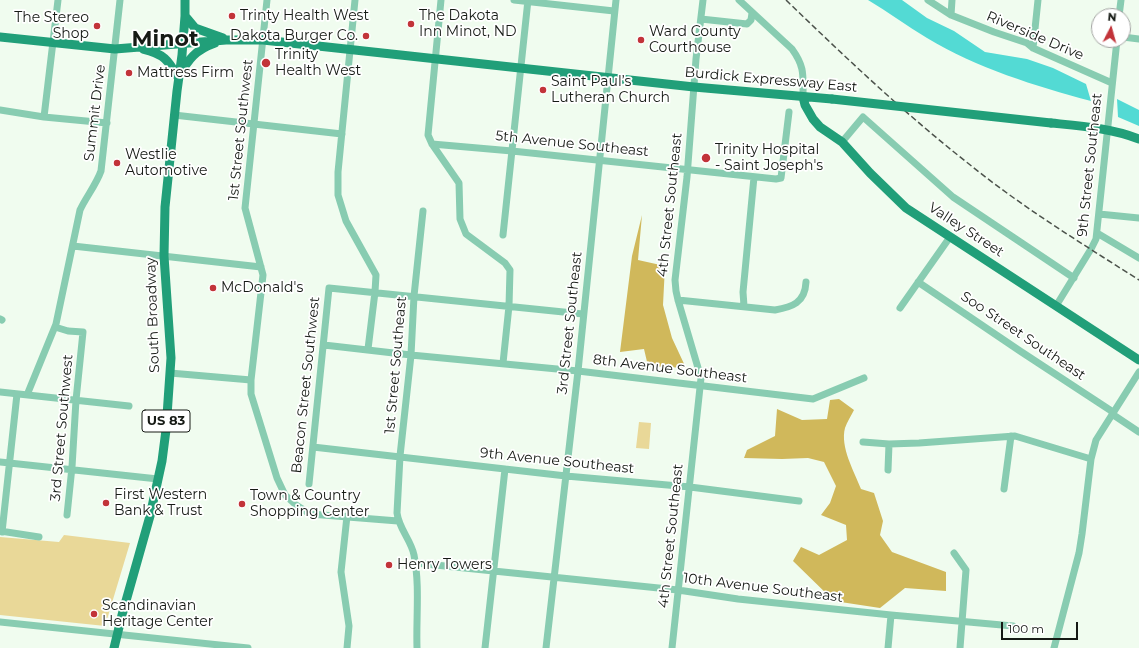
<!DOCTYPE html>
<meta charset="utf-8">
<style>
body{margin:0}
#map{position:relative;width:1139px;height:648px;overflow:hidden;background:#f0fcef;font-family:Montserrat,sans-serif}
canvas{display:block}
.north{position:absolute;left:1091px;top:8px;width:40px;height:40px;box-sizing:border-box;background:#fff;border:1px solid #a2a3a1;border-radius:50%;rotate:6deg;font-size:11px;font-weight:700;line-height:16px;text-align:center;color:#161a15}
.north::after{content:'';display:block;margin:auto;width:14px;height:18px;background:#c23339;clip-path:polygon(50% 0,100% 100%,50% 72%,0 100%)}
.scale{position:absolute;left:1001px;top:622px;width:77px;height:18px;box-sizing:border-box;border:2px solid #161a15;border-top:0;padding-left:5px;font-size:12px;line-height:14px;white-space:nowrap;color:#161a15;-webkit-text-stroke:3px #fff;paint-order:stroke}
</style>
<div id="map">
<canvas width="1139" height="648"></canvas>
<div class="north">N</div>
<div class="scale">100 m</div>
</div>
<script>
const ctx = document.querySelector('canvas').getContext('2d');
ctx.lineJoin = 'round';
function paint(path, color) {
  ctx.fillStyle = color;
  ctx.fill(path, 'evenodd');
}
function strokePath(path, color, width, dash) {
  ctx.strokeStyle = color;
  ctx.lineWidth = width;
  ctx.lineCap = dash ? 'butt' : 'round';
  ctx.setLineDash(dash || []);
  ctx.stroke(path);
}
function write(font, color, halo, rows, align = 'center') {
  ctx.font = font + ' Montserrat,sans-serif';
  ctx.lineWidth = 3.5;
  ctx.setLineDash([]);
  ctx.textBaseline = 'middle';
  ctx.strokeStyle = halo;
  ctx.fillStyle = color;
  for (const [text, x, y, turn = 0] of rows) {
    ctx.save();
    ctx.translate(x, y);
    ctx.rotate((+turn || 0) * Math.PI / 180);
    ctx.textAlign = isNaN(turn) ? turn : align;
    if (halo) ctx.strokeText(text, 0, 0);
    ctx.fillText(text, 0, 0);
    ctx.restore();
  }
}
paint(new Path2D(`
 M639,422L651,423L649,449L636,448Z
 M64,535L130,543L105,626L0,615V537L59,542Z`), '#e9d898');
paint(new Path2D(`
 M642,215L638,260L665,266L663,305L672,338L686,368L648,366L644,349L620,352L632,256Z
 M839,399L854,410C851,416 847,422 845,428C840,447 854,471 861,489L874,493L883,521L880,535L892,552L946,572V591L905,588L880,608L834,601L793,561L801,547L819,555L847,540L846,525L821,515L830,503L836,486L824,462L808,458L782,459L744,458L747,450L775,436L777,409L802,420L827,419L830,400Z`), '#d0b85b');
paint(new Path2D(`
 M868,0H902L927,18L954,31L985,52L1027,59L1053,68L1086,84L1091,101C1035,86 977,68 927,38C907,26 888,12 868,0Z
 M1117,99L1139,110V126L1118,117Z`), '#53dad4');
strokePath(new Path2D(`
 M267,0L245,208L263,275L251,380V394L277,478L285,495L296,505L310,514L398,521
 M355,0L338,172V195L346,221L376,275L375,292L368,349
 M441,0L428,135L432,144L459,183L460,219L466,234L505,263L510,270L509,306L503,363
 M514,0L614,11
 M739,0L792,49C805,67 803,75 803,97
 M928,0L951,15L994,32L1027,43L1033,48L1112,83
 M951,15L952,0
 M1119,16L1121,0
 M701,19L747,24L751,20L752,13
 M1123,37L1139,39
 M1033,48L1038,0
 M0,110L44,117L107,123
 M174,115L342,134
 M44,117L58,0
 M842,142L863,117L953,197L1074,278
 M432,144L512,151L776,179L781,178L789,112
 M1099,214L1139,218
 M1097,233L1139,258
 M503,235L528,0
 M73,246L261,267
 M918,282L1020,351L1113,412
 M678,300L775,310C792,307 805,303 806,282
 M744,306L743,292L754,177
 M1056,306L1091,249L1096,239L1117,40
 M900,308L950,237
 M0,319L2,320
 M55,327L68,331L83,332L76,400L72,467L67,515
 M324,345L411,355L578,371L813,399L864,378
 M170,373L251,380
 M0,392L129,406
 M27,395L56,324L80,210C86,197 96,185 101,171L120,0
 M1112,414L1139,432
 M863,442L889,444L919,443L1015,436L1091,459
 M313,447L566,476L690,487L799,501
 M0,462L158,479
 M888,470L889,444
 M309,484L329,288L583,314
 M1004,489L1011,436
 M347,516L341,572L349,626L347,648
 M0,531L39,537
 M2,532L17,394
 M954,553L966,570L960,648
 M416,563L678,590L738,599L891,615L1013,626
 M0,622L248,648
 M417,648C416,617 420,586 414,555C411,540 399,529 397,513L400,456L411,355L414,296L423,211
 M485,648L505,469
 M546,648L578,371L616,0
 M672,648L701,378L678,300L676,291L675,280L687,177L696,59L703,0
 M888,648L891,615
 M1054,648L1079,553L1082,534L1091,459L1096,440L1139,372`), '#88ccb1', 7);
strokePath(new Path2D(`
 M185,16L195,28L223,38
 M0,37L115,49L226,40H263L694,87L832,99
 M143,49C164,54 168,60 178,77C189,59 195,50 215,43
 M803,97L805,105L813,119L820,127L842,142L870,173L906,208L1139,360
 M1051,123C1081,126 1111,128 1139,139
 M114,648L122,615L150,516L162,461L166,430L171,358L164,256L165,207L177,91L182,55L185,16V0`), '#219f79', 9);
strokePath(new Path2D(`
 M786,0C845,57 904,113 969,164C1022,207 1081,243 1139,280`), '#4c524b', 1.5, [6, 3]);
strokePath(new Path2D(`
 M832,99L1051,123`), '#219f79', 9);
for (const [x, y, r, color] of [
 [232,16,4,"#c23339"],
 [411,24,4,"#c23339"],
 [97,26,4,"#c23339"],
 [366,36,4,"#c23339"],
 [641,40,4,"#c23339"],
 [266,63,5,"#c23339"],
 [129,73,4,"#c23339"],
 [543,90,4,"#c23339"],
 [706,158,5,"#c23339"],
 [117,163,4,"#c23339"],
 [213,288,4,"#c23339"],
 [106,503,4,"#c23339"],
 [242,504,4,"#c23339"],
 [389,565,4,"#c23339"],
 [94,614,4,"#c23339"]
]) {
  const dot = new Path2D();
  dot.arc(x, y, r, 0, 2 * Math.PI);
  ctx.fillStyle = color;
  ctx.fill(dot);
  strokePath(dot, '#fff', 1.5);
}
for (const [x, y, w] of [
 [166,421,48]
]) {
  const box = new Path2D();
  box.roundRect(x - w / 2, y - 11, w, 22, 3);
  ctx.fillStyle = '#fff';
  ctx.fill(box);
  strokePath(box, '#161a15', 1);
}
write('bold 13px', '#161a15', null, [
 ["US 83",166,421]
]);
write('14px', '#161a15', '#fff', [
 ["Trinty Health West",240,16],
 ["The Dakota",419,16],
 ["Inn Minot, ND",419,32],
 ["The Stereo",89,18,"right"],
 ["Shop",89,34,"right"],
 ["Ward County",649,32],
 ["Courthouse",649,48],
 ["Dakota Burger Co.",358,36,"right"],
 ["Trinity",275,55],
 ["Health West",275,71],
 ["Mattress Firm",137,73],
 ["Saint Paul’s",551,82],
 ["Lutheran Church",551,98],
 ["Trinity Hospital",715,150],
 ["- Saint Joseph's",715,166],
 ["Westlie",125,155],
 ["Automotive",125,171],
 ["McDonald's",221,288],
 ["First Western",114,495],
 ["Bank & Trust",114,511],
 ["Town & Country",250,496],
 ["Shopping Center",250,512],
 ["Henry Towers",397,565],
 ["Scandinavian",102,606],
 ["Heritage Center",102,622]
], 'left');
write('14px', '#161a15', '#fff', [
 ["Riverside Drive",1035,36,23],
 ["Burdick Expressway East",771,80,5],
 ["Summit Drive",95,113,-83],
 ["1st Street Southwest",241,130,-84],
 ["5th Avenue Southeast",572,144,6],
 ["9th Street Southeast",1090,165,-84],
 ["4th Street Southeast",670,205,-84],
 ["Valley Street",966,230,33],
 ["South Broadway",153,315,-92],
 ["3rd Street Southeast",570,323,-84],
 ["Soo Street Southeast",1023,336,34],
 ["1st Street Southeast",396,365,-85],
 ["8th Avenue Southeast",670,369,7],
 ["Beacon Street Southwest",306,385,-84],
 ["3rd Street Southwest",62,428,-85],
 ["9th Avenue Southeast",557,461,6],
 ["4th Street Southeast",671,536,-84],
 ["10th Avenue Southeast",763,588,7]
]);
write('bold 22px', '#161a15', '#fff', [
 ["Minot",165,40]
]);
</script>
